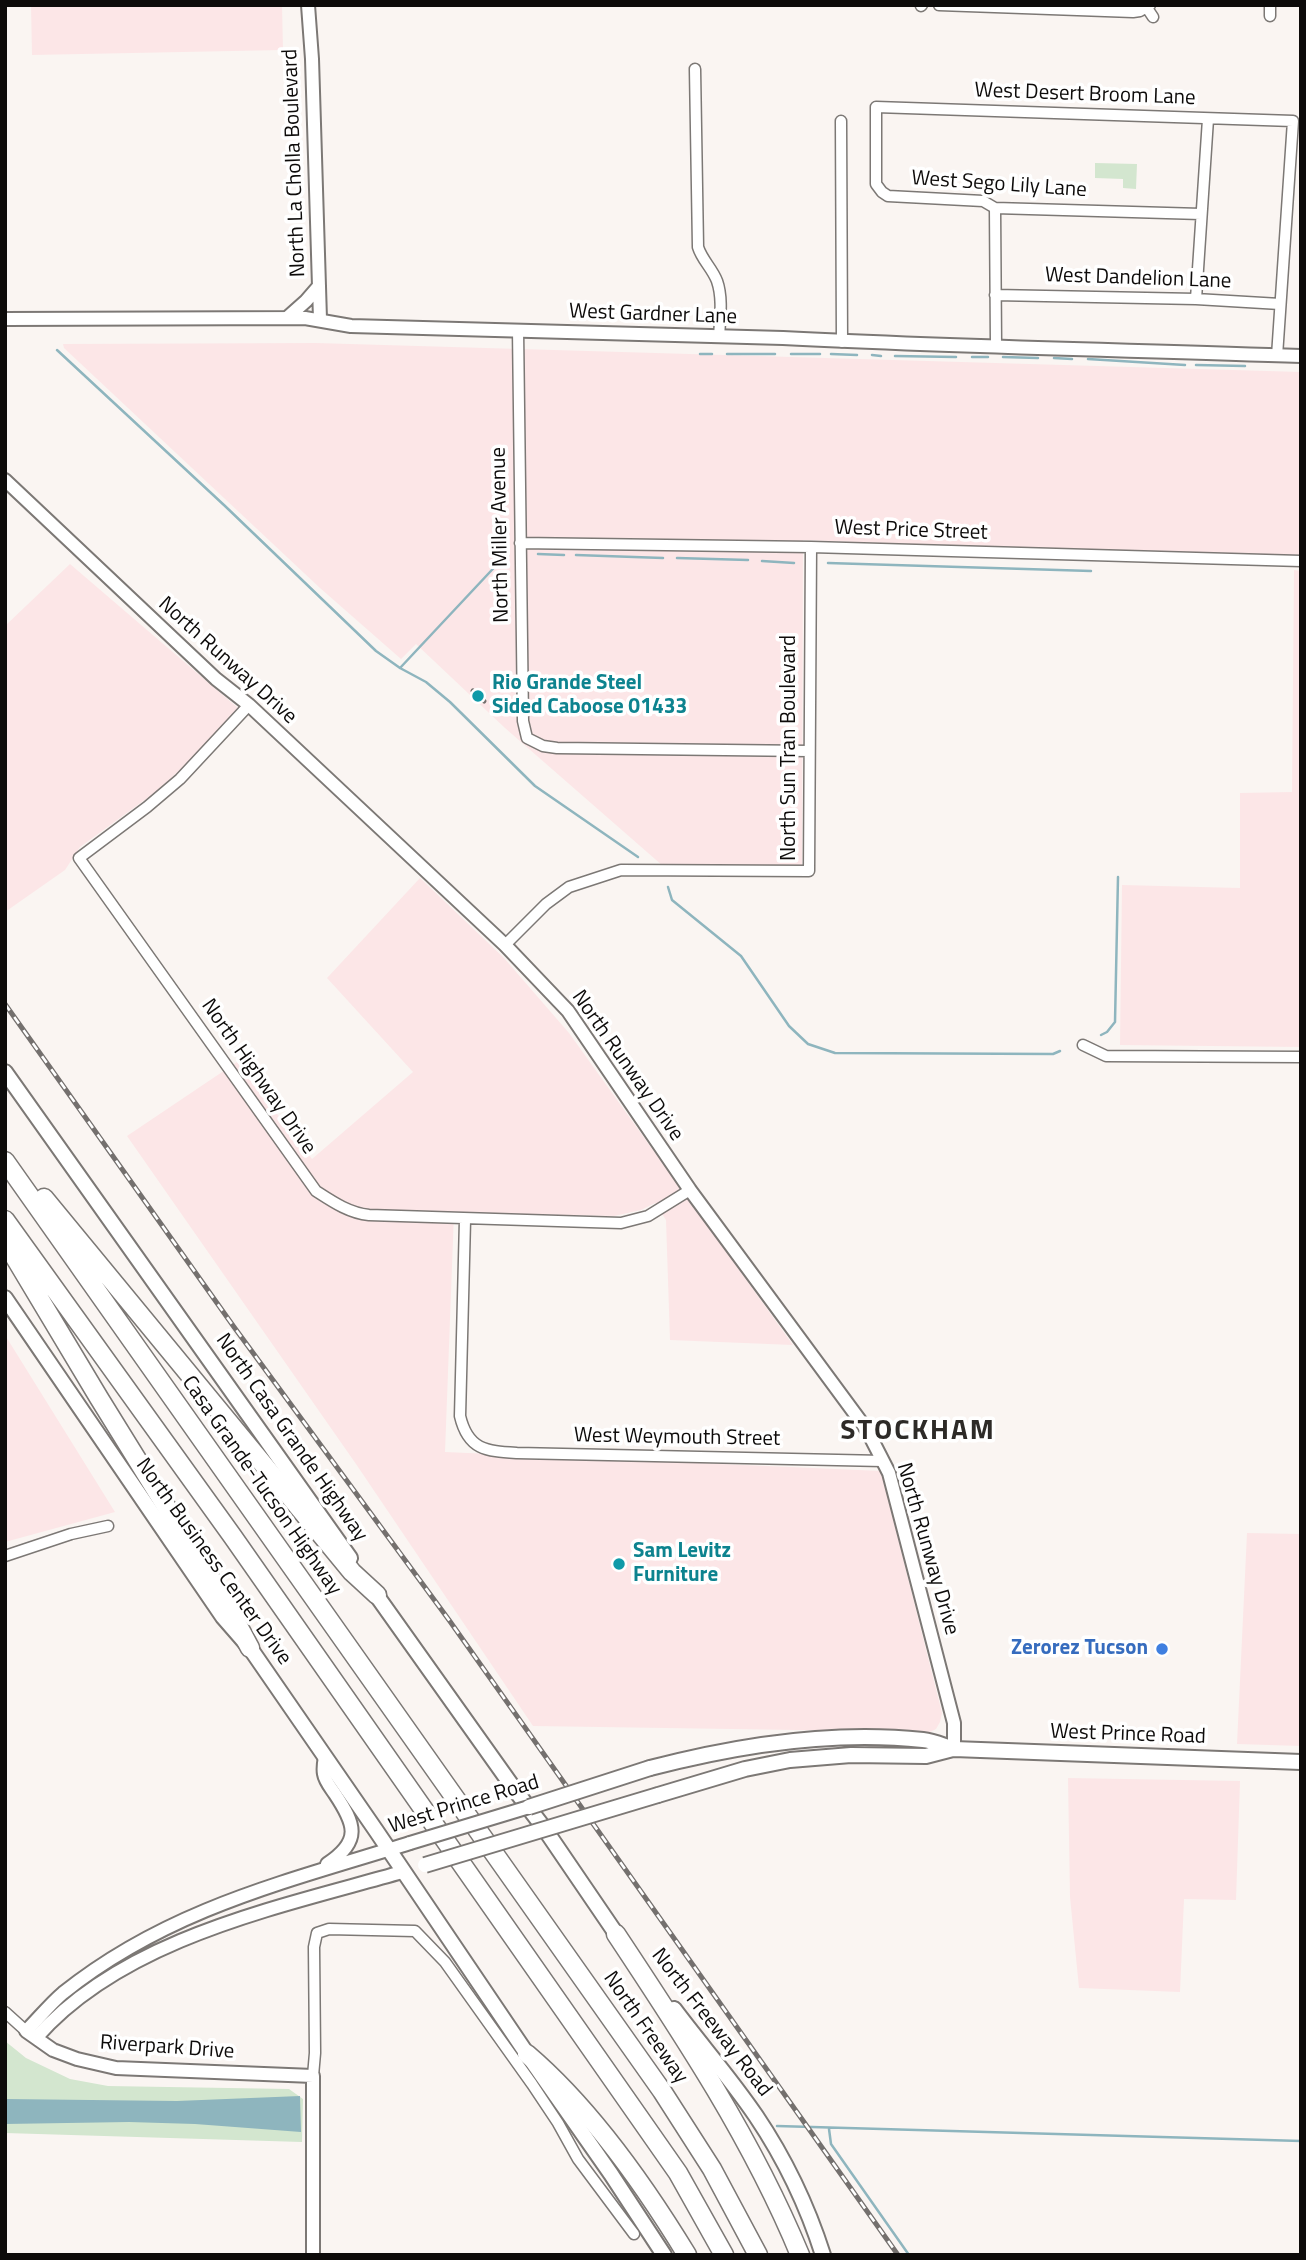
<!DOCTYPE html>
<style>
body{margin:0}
#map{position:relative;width:1306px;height:2260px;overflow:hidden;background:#faf5f2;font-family:"Titillium Web",sans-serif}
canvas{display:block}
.frame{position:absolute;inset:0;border:7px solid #0d0b0a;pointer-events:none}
</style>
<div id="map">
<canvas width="1306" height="2260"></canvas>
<div class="frame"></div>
</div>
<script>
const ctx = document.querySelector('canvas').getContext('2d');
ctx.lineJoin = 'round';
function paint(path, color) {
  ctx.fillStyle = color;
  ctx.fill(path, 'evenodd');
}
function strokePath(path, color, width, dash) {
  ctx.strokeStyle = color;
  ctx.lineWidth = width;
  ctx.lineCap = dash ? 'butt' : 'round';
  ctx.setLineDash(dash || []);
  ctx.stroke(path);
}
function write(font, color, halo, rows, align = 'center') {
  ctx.font = font + ' "Titillium Web",sans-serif';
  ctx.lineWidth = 7;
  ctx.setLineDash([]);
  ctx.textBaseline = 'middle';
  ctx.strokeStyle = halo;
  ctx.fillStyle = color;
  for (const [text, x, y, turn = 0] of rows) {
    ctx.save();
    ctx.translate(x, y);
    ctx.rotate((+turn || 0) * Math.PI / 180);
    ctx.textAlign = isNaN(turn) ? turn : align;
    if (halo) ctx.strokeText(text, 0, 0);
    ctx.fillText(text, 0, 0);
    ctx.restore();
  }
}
paint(new Path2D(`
 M31,5H282L283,50L32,55Z
 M316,343L1301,372V555L1124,552L803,540L802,866H663L505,728L416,644L401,659L320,588L64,348L63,344Z
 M70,564L238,708L185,765L157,791L80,847L65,870L5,912V626Z
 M1294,570L1301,571V1047L1120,1045L1122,885L1240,888V793L1292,792Z
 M420,878L504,958L569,1033L793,1345L670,1340L666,1220L655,1203L641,1210L614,1216L454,1213L445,1452L881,1471L942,1713L940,1722L936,1729L930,1732L533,1726L356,1464L127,1136L237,1062L312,1159L413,1072L327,978Z
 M5,1335L115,1512L5,1542Z
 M1247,1533L1301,1534V1746L1237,1744Z
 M1068,1778L1240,1781L1236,1900L1184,1899L1180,1992L1079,1988L1070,1897Z`), '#fce6e7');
paint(new Path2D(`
 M1095,163L1137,164L1136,189L1123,188V179L1095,178Z
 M5,2041L26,2058L70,2079L108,2086L289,2089L303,2099L302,2142L5,2133Z`), '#d3e6cf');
paint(new Path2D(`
 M300,2096L301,2132L195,2124L129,2122L5,2124V2099L177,2101Z`), '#8eb5be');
strokePath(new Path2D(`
 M57,350L225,506L376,651L400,668L426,682L450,702L535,786L638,857
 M700,354H712
 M727,354H775
 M791,354H820
 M831,354L857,355
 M872,355L881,356
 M895,356L956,357
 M972,357H988
 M1003,357L1038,358
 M1054,358L1072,359
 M1088,359L1185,365
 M1196,365L1245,366
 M538,554L564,555
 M576,555L663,558
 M677,558L748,560
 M762,561L794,563
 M828,563L1091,571
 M400,668L504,557
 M668,887L672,900L741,956L789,1026L808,1044L835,1053L1053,1054L1060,1051
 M1101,1035L1107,1032L1115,1022L1118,877
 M777,2126L1301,2141
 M829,2129L831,2144L909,2255`), '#8eb5be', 2.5);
const minor = new Path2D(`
 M939,5L1133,12L1140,11L1150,5
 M921,6L922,5
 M1147,8L1153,17
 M1270,16V5
 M695,69L698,247C702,260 712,268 717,281C723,298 720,319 719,337
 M841,121L842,342
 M995,208L996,345
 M1201,214L995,208L983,201L888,196L882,192L876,184V107L1293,121L1277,356
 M995,295L1196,299L1280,304
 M1196,299L1208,119
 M518,330L523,721L527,738L543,746L557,748L809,751
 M520,543L811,547L1301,561
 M249,705L180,779L147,807L79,858L316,1191C333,1202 349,1213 369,1215L621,1223L648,1216L690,1190
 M505,945L546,904L569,887L621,870L809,871L811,547
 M1083,1045L1106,1056L1301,1057
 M465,1220L460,1416C468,1450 486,1451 517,1453L883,1461
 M5,1556L71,1534L108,1526
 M5,2012L26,2031
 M313,2076L315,2053L314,1947L317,1933L329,1929L415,1931L445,1962L532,2084L558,2123L578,2159L634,2234`);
const tertiary = new Path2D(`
 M308,5L312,59L320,319
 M288,317L306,301L319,286
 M5,319L305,318L351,326L783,338C956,347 1128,350 1301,356
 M5,480L216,679L249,705L505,945L568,1011L690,1190L867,1430L889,1473L954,1723V1749
 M325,1757C324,1762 323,1769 324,1774C325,1781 331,1788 335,1794C355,1824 362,1841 327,1864
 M36,2038C123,1938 280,1907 402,1872
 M313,2255V2076L116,2068L77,2059L53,2050L26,2031C38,2019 50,2004 63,1993C168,1909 285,1882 410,1843`);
const secondary = new Path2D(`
 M5,1072L350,1558
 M5,1298L223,1617L250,1648L377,1832L527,2054L611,2174L664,2255
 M372,1589L515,1790L544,1828L621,1941
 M650,1768C738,1745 833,1730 923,1740C934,1741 944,1746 954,1749L1301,1762
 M658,1795L745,1769L790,1760L851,1755L926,1756L953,1749
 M674,2009C701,2045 731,2079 756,2116C785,2159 807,2205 823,2255`);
const motorway = new Path2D(`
 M5,1161L662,2091L712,2169L758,2255
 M44,1198L352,1572L377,1595
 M5,1220L233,1537L678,2173L724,2255
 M5,1241L99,1398L227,1605L250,1648
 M616,1934C685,2038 752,2139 800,2255
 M527,2054C588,2106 645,2186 687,2255`);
strokePath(minor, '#7c7875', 13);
strokePath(tertiary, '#7c7875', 16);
strokePath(secondary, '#7c7875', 18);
strokePath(motorway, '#7c7875', 21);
strokePath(minor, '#fff', 10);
strokePath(tertiary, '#fff', 12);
strokePath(secondary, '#fff', 14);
strokePath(motorway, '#fff', 18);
const rail = new Path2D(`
 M473,691L484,701
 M5,1004L234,1327L449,1620L898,2255`);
strokePath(rail, '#74706e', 5);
strokePath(rail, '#fff', 2.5, [8]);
const tertiaryBridge = new Path2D(`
 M410,1843L529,1807`);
const secondaryBridge = new Path2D(`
 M529,1807L650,1768
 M425,1865L658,1795`);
strokePath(tertiaryBridge, '#7c7875', 16, []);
strokePath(secondaryBridge, '#7c7875', 18, []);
strokePath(tertiaryBridge, '#fff', 12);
strokePath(secondaryBridge, '#fff', 14);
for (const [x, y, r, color] of [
 [478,696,7,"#0f9aa8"],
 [619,1564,7,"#0f9aa8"],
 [1162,1649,7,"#3f7fe0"]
]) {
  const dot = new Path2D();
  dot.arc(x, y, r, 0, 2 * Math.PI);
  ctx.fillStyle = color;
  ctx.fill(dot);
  strokePath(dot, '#fff', 2.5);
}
write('21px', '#0d0b0a', '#fff', [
 ["West Desert Broom Lane",1085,95,2],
 ["North La Cholla Boulevard",295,163,-92],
 ["West Sego Lily Lane",999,185,4],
 ["West Dandelion Lane",1138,279,2],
 ["West Gardner Lane",653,315,2],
 ["West Price Street",911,531,2],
 ["North Miller Avenue",501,535,-91],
 ["North Runway Drive",227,661,42],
 ["North Sun Tran Boulevard",790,748,-90],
 ["North Runway Drive",627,1066,55],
 ["North Highway Drive",258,1077,55],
 ["North Casa Grande Highway",291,1438,55],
 ["West Weymouth Street",677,1438,1],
 ["Casa Grande-Tucson Highway",261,1486,55],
 ["North Runway Drive",927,1549,74],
 ["North Business Center Drive",213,1562,54],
 ["West Prince Road",1128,1735,2],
 ["West Prince Road",464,1805,-17],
 ["North Freeway Road",711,2023,52],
 ["North Freeway",645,2028,55],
 ["Riverpark Drive",167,2048,4]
]);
write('bold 21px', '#0d838f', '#fff', [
 ["Rio Grande Steel",492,684],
 ["Sided Caboose 01433",492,708],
 ["Sam Levitz",633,1552],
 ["Furniture",633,1576]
], 'left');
write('bold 21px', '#366cbe', '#fff', [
 ["Zerorez Tucson",1148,1649]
], 'right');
ctx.letterSpacing = '2px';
write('bold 28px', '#2d2a27', '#fff', [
 ["STOCKHAM",918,1432]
]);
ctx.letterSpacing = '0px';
</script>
